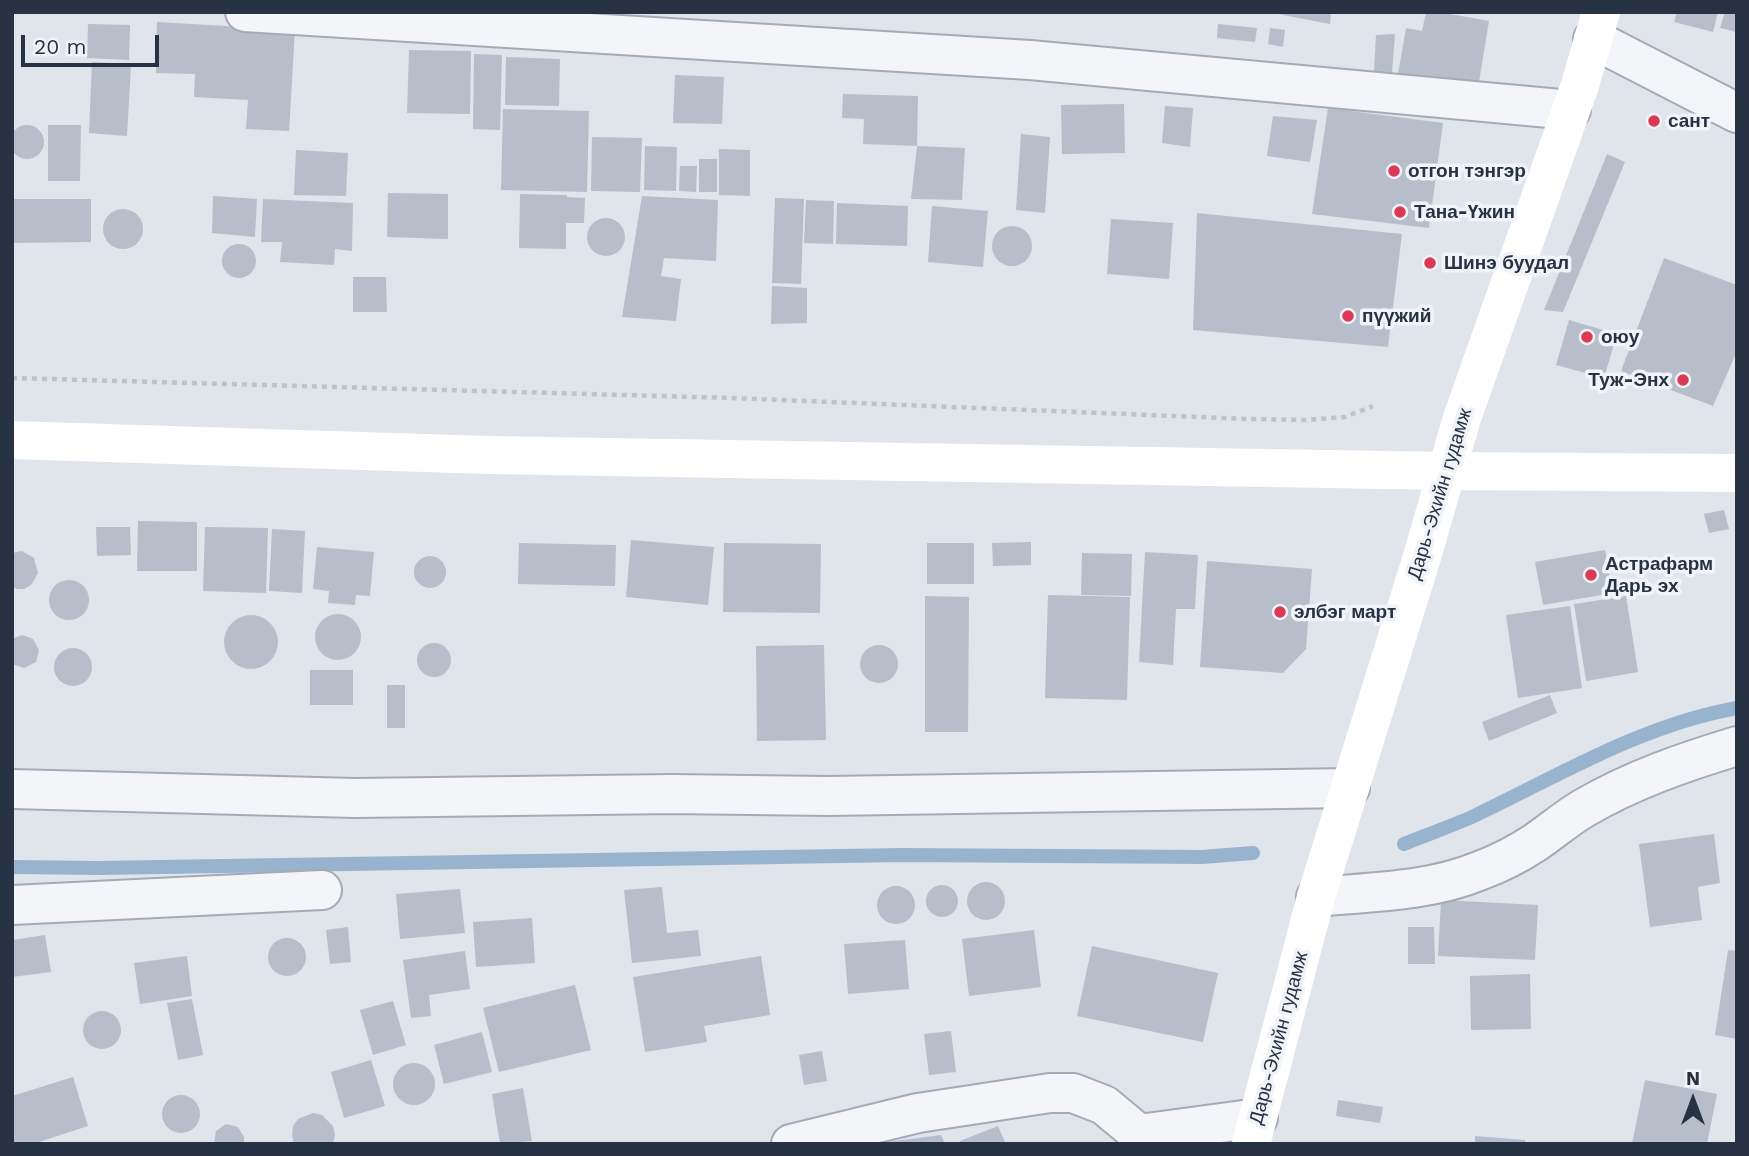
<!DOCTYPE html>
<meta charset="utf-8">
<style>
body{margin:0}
#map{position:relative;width:1749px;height:1156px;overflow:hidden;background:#e0e4eb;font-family:"Work Sans",sans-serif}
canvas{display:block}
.frame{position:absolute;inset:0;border:14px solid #273244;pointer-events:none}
.north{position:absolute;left:1658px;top:1065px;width:70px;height:70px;-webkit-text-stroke:5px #f0f3f8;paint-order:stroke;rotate:0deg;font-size:19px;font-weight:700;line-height:28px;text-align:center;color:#273244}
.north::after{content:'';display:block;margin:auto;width:24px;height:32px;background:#273244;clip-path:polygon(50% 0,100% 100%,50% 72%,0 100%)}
.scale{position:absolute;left:21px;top:35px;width:138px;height:32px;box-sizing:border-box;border:4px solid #273244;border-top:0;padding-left:9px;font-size:21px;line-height:24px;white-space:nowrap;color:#273244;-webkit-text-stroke:5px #f0f3f8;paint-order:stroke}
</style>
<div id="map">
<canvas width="1749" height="1156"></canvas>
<div class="frame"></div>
<div class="north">N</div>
<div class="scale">20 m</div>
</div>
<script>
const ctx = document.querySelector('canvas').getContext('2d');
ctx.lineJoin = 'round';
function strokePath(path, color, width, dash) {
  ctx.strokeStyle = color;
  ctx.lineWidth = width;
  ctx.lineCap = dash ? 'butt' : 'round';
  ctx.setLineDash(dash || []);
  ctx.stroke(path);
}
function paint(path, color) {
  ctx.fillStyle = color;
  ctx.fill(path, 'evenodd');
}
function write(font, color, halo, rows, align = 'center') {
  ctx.font = font + ' "Work Sans",sans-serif';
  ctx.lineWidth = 7;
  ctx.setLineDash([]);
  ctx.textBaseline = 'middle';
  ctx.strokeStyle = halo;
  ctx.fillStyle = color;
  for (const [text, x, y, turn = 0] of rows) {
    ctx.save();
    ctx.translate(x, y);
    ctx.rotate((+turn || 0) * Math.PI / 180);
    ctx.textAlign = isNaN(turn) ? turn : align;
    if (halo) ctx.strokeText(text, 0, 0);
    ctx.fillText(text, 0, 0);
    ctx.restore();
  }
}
strokePath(new Path2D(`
 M1404,844C1428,834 1452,826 1474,816C1560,775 1642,725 1737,708
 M12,867L99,868L903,855L1202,857L1253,853`), '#98b3ce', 14);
paint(new Path2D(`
 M1268,12H1331L1330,24Z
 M1426,12H1439L1489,21L1478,88L1398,74L1406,28L1422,31Z
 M1677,12H1718L1713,32L1674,22Z
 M1725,12H1737V32L1720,28Z
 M157,22L295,30L289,131L246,129L248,100L194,97L195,74L156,73Z
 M88,24L130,25L129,60L87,58Z
 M1218,24L1257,28L1255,42L1217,38Z
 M1270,28L1285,30L1283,47L1268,44Z
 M1395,34L1392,73L1374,72L1376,35Z
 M409,50L471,51L470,114L407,113Z
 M474,54L502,55L500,130L473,129Z
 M506,57L560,59L559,106L505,105Z
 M92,62L131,64L127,136L89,133Z
 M675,75L724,77L722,124L673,123Z
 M843,94L918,96L917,146L863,144L864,119L842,118Z
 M1124,104L1125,153L1062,154L1061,105Z
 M1165,106L1193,108L1190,147L1162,143Z
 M1328,108L1443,123L1429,228L1312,214Z
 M503,109L589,111L587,192L501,190Z
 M1273,116L1317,120L1310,162L1267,156Z
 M10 142a17 17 0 1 1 34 0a17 17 0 1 1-34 0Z
 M48,125H81L80,181H48Z
 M1021,134L1050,137L1045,213L1016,210Z
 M592,137L642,138L640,192L591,191Z
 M645,146L677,147L676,191L644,190Z
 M917,146L965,148L962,200L911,199Z
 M719,149L750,150V196L719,195Z
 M296,150L348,153L346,196L294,195Z
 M1607,154L1625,162L1563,312L1544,310Z
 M699,159H717V192H699Z
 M680,166H697L696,192L679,191Z
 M388,193L448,194V239L387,237Z
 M520,194L567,195V197L585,198L584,223H566V249L519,248Z
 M213,196L257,199L255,237L212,233Z
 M642,196L718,200L716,261L664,258L661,276L681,279L676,321L622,317Z
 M775,198L804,199L801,284L772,283Z
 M12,199H91V242L12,243Z
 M263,199L353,203L352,251L335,249L334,265L280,262L282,242H261Z
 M806,200L834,201L833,244L804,243Z
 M837,203L908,206L907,246L836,244Z
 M932,206L988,211L983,267L928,262Z
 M103 229a20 20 0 1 1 40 0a20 20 0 1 1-40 0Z
 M1197,213L1402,234L1388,347L1193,330Z
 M587 237a19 19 0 1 1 38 0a19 19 0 1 1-38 0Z
 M1111,219L1173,223L1169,279L1107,274Z
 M992 246a20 20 0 1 1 40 0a20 20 0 1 1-40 0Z
 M222 261a17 17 0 1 1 34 0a17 17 0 1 1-34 0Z
 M1664,258L1737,285V351L1713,406L1621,371Z
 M353,277H386L387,312H353Z
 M772,286L807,288V323L771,324Z
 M1569,320L1617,334L1604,378L1556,365Z
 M1724,510L1729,529L1709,533L1704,514Z
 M138,521L197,522V571H137Z
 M96,527H130L131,555L97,556Z
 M205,527L268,528L266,593L203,591Z
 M272,529L305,531L302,593L269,591Z
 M631,540L714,547L708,605L626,597Z
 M1031,542V565L993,566L992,543Z
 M519,543L616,545L615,586L518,584Z
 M724,543L821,544L820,613L723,612Z
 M927,543H974V584H927Z
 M317,547L374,552L370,596L356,595L355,605L328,603L329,591L313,589Z
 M1605,550L1613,593L1543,605L1535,562Z
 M22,551L34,558L38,573L31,585L24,589H17L12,587V553Z
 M1145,552L1198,555L1195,609H1176L1173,665L1139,662Z
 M1082,553L1132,554L1131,596L1081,595Z
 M414 572a16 16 0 1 1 32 0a16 16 0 1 1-32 0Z
 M1207,561L1312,569L1306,649L1283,673L1200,667Z
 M49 600a20 20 0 1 1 40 0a20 20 0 1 1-40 0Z
 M1048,595L1130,597L1127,700L1045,698Z
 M925,596L969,597L968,732H925Z
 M1626,596L1638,672L1586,681L1574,604Z
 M1570,606L1582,688L1518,698L1506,615Z
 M315 637a23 23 0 1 1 46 0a23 23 0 1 1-46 0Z
 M224 642a27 27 0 1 1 54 0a27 27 0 1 1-54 0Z
 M22,635L33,639L39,650L36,662L24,668L12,664V639Z
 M417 660a17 17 0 1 1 34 0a17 17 0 1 1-34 0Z
 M824,645L826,740L757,741L756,646Z
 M860 664a19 19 0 1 1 38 0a19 19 0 1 1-38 0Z
 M54 667a19 19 0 1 1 38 0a19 19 0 1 1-38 0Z
 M310,670H353V705H310Z
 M387,685H405V728H387Z
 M1550,695L1557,713L1489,741L1482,722Z
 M1714,834L1720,883L1698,887L1702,920L1650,927L1639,844Z
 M967 901a19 19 0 1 1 38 0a19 19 0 1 1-38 0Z
 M926 901a16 16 0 1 1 32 0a16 16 0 1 1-32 0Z
 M877 905a19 19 0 1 1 38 0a19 19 0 1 1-38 0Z
 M662,887L667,933L698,930L701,956L632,963L624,890Z
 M460,889L465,933L400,939L396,894Z
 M1441,900L1538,905L1535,960L1438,956Z
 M532,918L535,963L476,967L473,922Z
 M348,927L351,962L330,964L326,930Z
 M1408,927H1434L1435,964H1408Z
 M1034,930L1041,987L969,996L962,939Z
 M45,935L51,972L12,977V940Z
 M268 957a19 19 0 1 1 38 0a19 19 0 1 1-38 0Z
 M905,940L909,989L848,994L844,944Z
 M1092,946L1218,973L1203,1042L1077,1016Z
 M1728,950L1737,951V1039L1715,1035Z
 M465,951L470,989L429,995L431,1016L411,1018L403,960Z
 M187,956L192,996L140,1004L134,963Z
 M761,956L770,1015L704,1026L707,1042L645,1052L633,977Z
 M1530,974L1531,1029L1471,1030L1470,976Z
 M575,985L591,1050L499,1072L483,1008Z
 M192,999L203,1055L178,1060L167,1003Z
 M393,1001L406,1045L373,1055L360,1010Z
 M83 1030a19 19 0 1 1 38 0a19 19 0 1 1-38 0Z
 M951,1031L956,1072L929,1075L924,1034Z
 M482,1032L492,1072L444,1084L434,1045Z
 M822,1051L827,1081L804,1085L799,1055Z
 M371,1060L385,1106L344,1118L331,1072Z
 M393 1084a21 21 0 1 1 42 0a21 21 0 1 1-42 0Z
 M73,1077L88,1126L33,1144H15L12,1136V1096Z
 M1645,1080L1717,1094L1707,1144H1632Z
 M523,1088L532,1141L500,1144L492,1094Z
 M162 1114a19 19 0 1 1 38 0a19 19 0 1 1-38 0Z
 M1338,1100L1383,1107L1380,1123L1336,1116Z
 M313,1113L322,1115L333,1126L335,1135L333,1143L294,1144L292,1135L293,1126L298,1119Z
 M226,1124L238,1127L244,1137V1144H214L216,1131Z
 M998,1126L1006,1144H961L960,1141Z
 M941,1135L945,1144H887V1142Z
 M1475,1136L1525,1140V1144H1475Z`), '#b7bec9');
const minor = new Path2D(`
 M245,12L1030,60L1571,110
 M1593,39L1737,113
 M12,789L355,798L672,794L828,796L1350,788
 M1316,897C1370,892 1428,892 1479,871C1498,864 1518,854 1536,842C1552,831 1567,818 1584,808C1632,780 1684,762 1737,746
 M12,905L322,890
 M791,1144L918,1113L1050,1093H1073L1104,1105L1139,1134L1258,1118`);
strokePath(minor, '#a5abb6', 42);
strokePath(new Path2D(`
 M12,378L732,398L1248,419L1305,420L1345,417L1373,406`), '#bfc2c9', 4.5, [5, 5]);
strokePath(minor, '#f4f5f8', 38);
strokePath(new Path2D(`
 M12,440L489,455L1447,471L1737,473
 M1251,1144L1316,897L1422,557L1462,418L1580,85L1601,12`), '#fff', 38);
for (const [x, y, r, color] of [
 [1654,121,7,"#db3a54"],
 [1394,171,7,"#db3a54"],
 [1400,212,7,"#db3a54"],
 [1430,263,7,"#db3a54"],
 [1348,316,7,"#db3a54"],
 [1587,337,7,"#db3a54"],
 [1683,380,7,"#db3a54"],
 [1591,575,7,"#db3a54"],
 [1280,612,7,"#db3a54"]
]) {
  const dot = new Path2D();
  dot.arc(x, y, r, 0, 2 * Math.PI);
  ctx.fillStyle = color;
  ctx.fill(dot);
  strokePath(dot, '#f0f3f8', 2.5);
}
write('bold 19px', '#273244', '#f0f3f8', [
 ["сант",1668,121],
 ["отгон тэнгэр",1408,171],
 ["Тана-Үжин",1414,212],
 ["Шинэ буудал",1444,263],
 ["пүүжий",1362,316],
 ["оюу",1601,337],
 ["Туж-Энх",1669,380,"right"],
 ["Астрафарм",1605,564],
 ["Дарь эх",1605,586],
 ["элбэг март",1294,612]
], 'left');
write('19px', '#273244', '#f0f3f8', [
 ["Дарь-Эхийн гудамж",1440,494,-73],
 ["Дарь-Эхийн гудамж",1279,1038,-75]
]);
</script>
